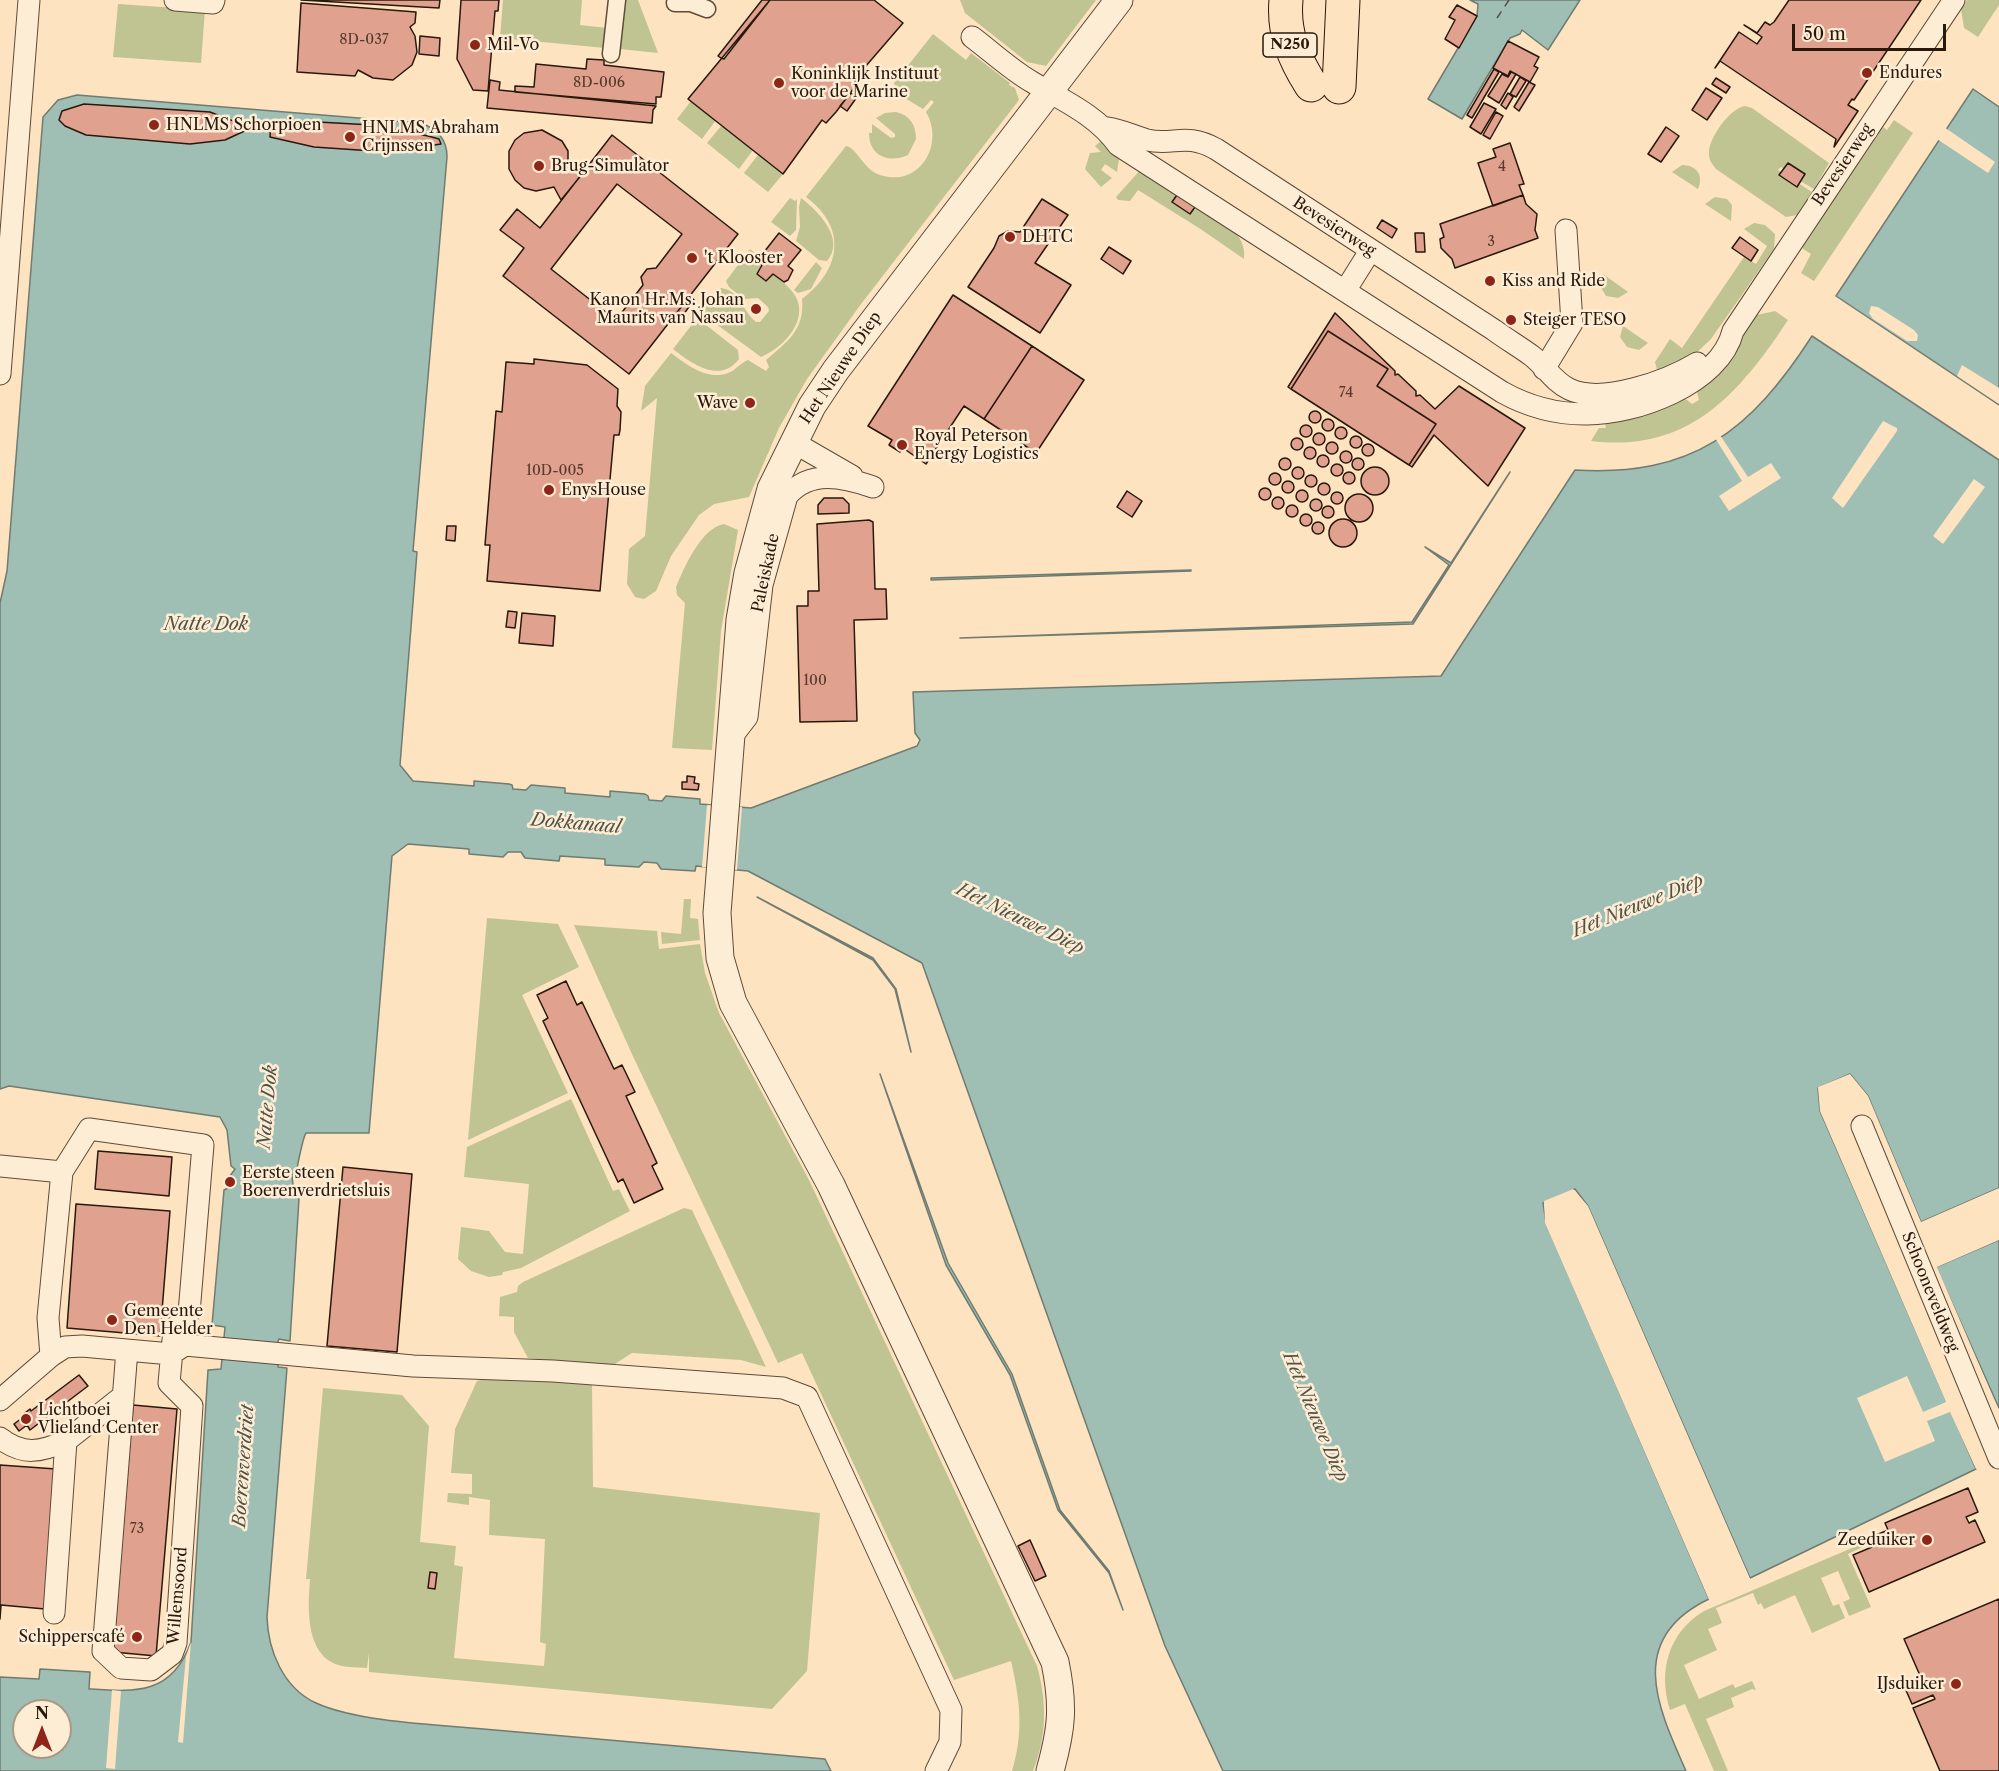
<!DOCTYPE html>
<meta charset="utf-8">
<style>
body{margin:0}
#map{position:relative;width:1999px;height:1771px;overflow:hidden;background:#fde3bf;font-family:"Libre Caslon Text",serif}
canvas{display:block}
.north{position:absolute;left:12px;top:1699px;width:60px;height:60px;box-sizing:border-box;background:#feedd5;border:2px solid #a99885;border-radius:50%;rotate:0deg;font-size:16px;font-weight:700;line-height:24px;text-align:center;color:#29180c}
.north::after{content:'';display:block;margin:auto;width:21px;height:27px;background:#8f2418;clip-path:polygon(50% 0,100% 100%,50% 72%,0 100%)}
.scale{position:absolute;left:1792px;top:24px;width:154px;height:27px;box-sizing:border-box;border:3px solid #29180c;border-top:0;padding-left:8px;font-size:18px;line-height:21px;white-space:nowrap;color:#29180c;-webkit-text-stroke:4px #feedd5;paint-order:stroke}
</style>
<div id="map">
<canvas width="1999" height="1771"></canvas>
<div class="north">N</div>
<div class="scale">50 m</div>
</div>
<script>
const ctx = document.querySelector('canvas').getContext('2d');
ctx.lineJoin = 'round';
function paint(path, color) {
  ctx.fillStyle = color;
  ctx.fill(path, 'evenodd');
}
function strokePath(path, color, width, dash) {
  ctx.strokeStyle = color;
  ctx.lineWidth = width;
  ctx.lineCap = dash ? 'butt' : 'round';
  ctx.setLineDash(dash || []);
  ctx.stroke(path);
}
function write(font, color, halo, rows, align = 'center') {
  ctx.font = font + ' "Libre Caslon Text",serif';
  ctx.lineWidth = 5;
  ctx.setLineDash([]);
  ctx.textBaseline = 'middle';
  ctx.strokeStyle = halo;
  ctx.fillStyle = color;
  for (const [text, x, y, turn = 0] of rows) {
    ctx.save();
    ctx.translate(x, y);
    ctx.rotate((+turn || 0) * Math.PI / 180);
    ctx.textAlign = isNaN(turn) ? turn : align;
    if (halo) ctx.strokeText(text, 0, 0);
    ctx.fillText(text, 0, 0);
    ctx.restore();
  }
}
paint(new Path2D(`
 M503,0H582L580,25L607,28L605,48L500,38Z
 M625,0H638L658,53L620,49Z
 M960,0H1096L1046,66L1027,62L965,13Z
 M1967,0H1999V5L1978,37L1964,28L1961,9Z
 M118,4L205,10L201,63L113,57Z
 M933,34L966,60L971,53L1010,83L1009,85L1015,88L1019,100L861,304L807,379L779,428L749,497L714,504L699,515L671,556L656,591L644,599L635,597L627,584L629,549L645,536L657,398L641,411L645,386L671,353C686,364 707,381 728,373C736,370 740,363 748,360L766,371L769,367L766,360C787,342 805,330 802,299C841,270 848,228 806,197L846,146C857,148 864,170 880,175C920,188 945,144 926,112L934,102L931,100L923,109L900,95L894,83Z
 M691,101L716,120L702,139L677,119Z
 M1745,106L1752,108L1829,163L1814,189L1800,181L1805,174L1788,163L1784,169L1781,167L1778,170L1812,192L1797,215L1786,217L1716,169C1712,164 1708,159 1709,151C1710,137 1730,108 1745,106Z
 M896,112C910,115 916,125 916,139L908,155C892,163 869,158 869,133H872V124L891,138L895,137V134L876,118L885,113Z
 M1894,120L1913,133L1814,281L1801,273L1811,254L1802,248L1883,127L1887,130Z
 M722,125L753,150L739,169L707,143Z
 M1101,141L1108,145L1119,159L1117,172L1105,164L1101,170L1112,178L1101,187L1085,169L1090,153L1101,152L1095,146Z
 M758,155L783,174L768,192L744,173Z
 M1682,165C1697,165 1704,176 1698,189L1672,172Z
 M1142,168L1179,191L1172,202C1198,207 1249,225 1244,259L1199,228L1138,190L1130,201L1118,200L1116,197Z
 M1715,197L1727,199L1732,205L1731,221L1705,204Z
 M790,198L795,201L797,199L796,230L790,236L771,222Z
 M801,198C818,211 846,239 827,261L819,260L796,241L800,227L799,207Z
 M1754,223L1765,225L1775,234L1774,249L1711,339L1694,355L1658,373L1655,362L1670,339L1682,348L1744,257L1756,264L1767,246L1744,229Z
 M750,249L756,254L753,258L762,265L757,274L766,281L773,274C782,281 795,291 798,302C805,326 780,349 761,357L701,313L721,288C741,291 742,311 756,322H760L769,311L768,307L758,298L744,299L729,287L726,281Z
 M816,262L822,268L811,289L798,293L794,290Z
 M1603,274L1628,292L1618,298L1606,296L1600,286Z
 M1775,311L1788,320C1739,394 1689,453 1591,441L1599,428H1606L1604,419L1682,396L1692,404L1699,400L1696,388L1734,349L1757,315Z
 M697,318L738,350L739,359C720,384 692,364 673,349Z
 M1623,326L1648,343L1639,350L1627,347L1620,337Z
 M724,524L738,530L721,631L712,750L672,748L685,603L677,595L676,587C684,568 701,528 724,524Z
 M684,899H691L690,918L698,919L700,940L662,944L661,932L681,934Z
 M487,918L558,924L579,967L522,995L568,1093L468,1140Z
 M574,925L657,931L659,949L700,944L705,973L719,1013L809,1180L1037,1666C1047,1702 1047,1736 1033,1771H1012C1024,1732 1020,1700 1011,1661L954,1680L802,1353L778,1363L631,1052Z
 M571,1099L613,1191L619,1189L630,1211L521,1268L503,1272L502,1275L489,1277L471,1271L458,1259L461,1227L489,1231L505,1252L523,1254L529,1184L464,1177L467,1147Z
 M684,1208L692,1210L766,1367L741,1360L632,1353L610,1367L528,1358L514,1332V1317L499,1316L500,1297L517,1292L518,1286L523,1282Z
 M496,1376L592,1384L593,1487L820,1513L807,1671L772,1709L369,1672V1653L367,1668C356,1667 343,1668 333,1663C305,1649 308,1605 310,1579H306L323,1388L402,1395L429,1426L420,1542L456,1546L454,1565L463,1567L454,1658L544,1666L546,1644L540,1642L545,1539L489,1535L490,1500L469,1497V1505L447,1502L448,1493L472,1494V1474L451,1473L455,1429L477,1381Z
 M1866,1542L1867,1545L1848,1554L1871,1607L1849,1616L1843,1602L1850,1599L1838,1571L1821,1578L1833,1606L1839,1604L1845,1618L1812,1633L1795,1595L1764,1609L1761,1603L1758,1605L1753,1593L1716,1608L1722,1623L1708,1629L1717,1650L1684,1665L1699,1699L1733,1684L1735,1688L1752,1681L1756,1690L1752,1689L1731,1698L1734,1707L1706,1719L1728,1771H1714L1685,1704L1670,1710C1658,1671 1668,1633 1704,1611Z`), '#bfc492');
const water = new Path2D(`
 M1470,0H1580L1548,50L1522,30L1520,34L1510,38L1462,119L1428,99L1477,16L1478,4Z
 M1973,89L1999,107V405L1836,296Z
 M77,95L420,123C436,128 447,139 447,157L413,551L417,552L400,765L413,781L474,786V781L509,784L512,785L513,789L526,790L531,785L565,788V793L610,797V791L645,794L648,796L649,800L662,801L666,796L700,799V804L751,808L917,746L920,740L915,733L913,692L1441,676L1575,470C1692,477 1750,432 1812,336L1999,460V1188L1921,1222L1868,1096L1850,1074L1818,1088L1820,1111L1976,1469L1750,1578L1588,1206L1575,1189L1543,1203L1546,1223L1709,1599C1625,1639 1658,1708 1686,1771H1223L1165,1646L922,963L748,871L696,866L695,871L661,869L657,863L644,862L639,867L605,865V859L560,856L559,861L525,858L521,852H508L503,857L469,854V849L408,844L392,856L369,1133H306C303,1137 297,1168 296,1173L292,1175L294,1195L299,1199L290,1341L279,1339L277,1344L279,1345L278,1367L287,1368L267,1617C268,1650 283,1688 316,1703C360,1723 445,1725 495,1730C605,1739 715,1749 825,1759L831,1771H0V1677L39,1679L40,1669L90,1672L89,1689C136,1692 172,1695 191,1642L208,1370L221,1369L225,1327L212,1325L224,1190L230,1187V1176L235,1169L231,1166L227,1130L220,1117L9,1086L0,1089V603L7,571L43,117L58,100ZM24,1711H60V1747H24Z
 M1510,472L1413,624L960,638L1412,622L1449,565L1425,547L1451,563Z
 M1191,570V571L931,580V578Z
 M757,897L873,958L896,989L911,1052L895,989L873,960Z
 M880,1074L948,1263L1012,1374L1060,1510L1109,1571L1123,1610L1109,1573L1058,1510L1010,1375L946,1265Z
 M1999,1240V1408L1936,1267Z`);
paint(water, '#9fbeb4');
strokePath(water, '#707c71', 1.5);
paint(new Path2D(`
 M1944,127L1995,162L1988,173L1937,139Z
 M1871,306L1878,307L1914,330L1918,335L1917,341H1907L1873,319L1869,313Z
 M1962,365L1999,388V404L1957,376Z
 M1883,421L1897,428V431L1843,508L1832,498Z
 M1720,435L1748,477L1771,463L1781,478L1729,511L1719,496L1742,481L1715,438Z
 M1974,479L1985,487L1943,544L1933,536Z
 M707,805L742,807L737,870L702,867Z
 M1850,1074L1868,1096L1921,1222L1999,1188V1192L1919,1225L1865,1097L1849,1078L1821,1089L1823,1110L1979,1468L1976,1469L1950,1412L1927,1421L1935,1441L1885,1462L1857,1398L1907,1376L1923,1412L1946,1402L1820,1111L1818,1087Z
 M1573,1189L1588,1206L1751,1581L1747,1579L1586,1207L1573,1192L1546,1203L1548,1222L1711,1598L1710,1602L1545,1223L1544,1201Z
 M1999,1237V1240L1937,1267L1999,1411L1933,1267Z
 M191,1642L183,1743L178,1742L186,1656Z
 M112,1690L121,1691L115,1769L106,1768Z`), '#fde3bf');
strokePath(new Path2D(`
 M1497,18L1509,0`), '#525247', 1.5, [8, 6]);
const building = new Path2D(`
 M301,0H440L439,8Z
 M461,0H499L498,11H495L488,91L473,90L457,59Z
 M762,0H770L724,59L721,58L718,56Z
 M770,0H874L903,23L859,74L863,76L836,112L826,123L822,120L783,174L688,99Z
 M1921,0L1854,100L1852,99L1848,105L1858,111L1834,147L1836,139L1720,61L1715,68L1739,32L1757,44L1762,37L1744,25L1757,33L1765,22L1770,25L1774,22L1789,0Z
 M301,3L416,12L415,23L410,27L415,36L417,52L412,65L393,80L373,78L358,70L355,76L297,72Z
 M1457,5L1477,16L1459,48L1445,39L1455,20L1449,17Z
 M420,36L440,38L439,56L419,54Z
 M1508,41L1539,57L1534,66L1538,68L1530,82L1510,71L1508,76L1493,68Z
 M587,59L604,60V65L664,72L661,97H656V104L515,92V86L534,87L536,64L586,69Z
 M1494,69L1499,72L1472,118L1467,115Z
 M1511,72L1516,74L1499,103L1488,96L1502,74L1508,77Z
 M1520,77L1526,81L1516,97L1510,94Z
 M1716,78L1730,87L1726,93L1712,84Z
 M490,80L500,82L499,90L656,106L653,110L652,123L487,108Z
 M1529,82L1535,85L1519,111L1514,107Z
 M1706,88L1722,98L1707,120L1692,110Z
 M851,93L857,97L847,111L840,106Z
 M1508,93L1513,97L1506,109L1501,105Z
 M1484,103L1496,109L1481,134L1470,127Z
 M84,104L210,112L251,128L225,140L190,144L86,135L65,126L59,120L62,111Z
 M1496,112L1503,116L1490,139L1483,135Z
 M282,120L372,125L428,136L439,139L441,144L388,152L314,147L270,137L271,122Z
 M1666,127L1679,136L1661,162L1648,154Z
 M542,130L562,141L568,151V169L583,173L561,200L554,187L536,191L524,188L515,180L509,169V151L515,140L524,133Z
 M612,135L738,234L629,374L503,276L524,248L500,230L517,209L540,228ZM617,184L682,234L656,268L647,269L641,277L643,285L616,320L551,269Z
 M1510,143L1524,184L1519,185L1523,195L1493,206L1478,163L1496,157L1493,149Z
 M1788,163L1805,174L1797,187L1779,175Z
 M1177,195L1195,207L1190,214L1172,202Z
 M1523,195L1526,204L1537,214L1535,230L1538,238L1455,268L1452,259L1441,248L1440,239L1444,237L1440,224Z
 M1042,199L1068,215L1035,263L1071,285L1040,333L968,287L994,248L999,236L1008,231L1020,232Z
 M1382,220L1397,229L1392,238L1377,228Z
 M779,233L801,250L788,266L793,270L788,280L784,282L773,274L766,281L757,274L762,265L757,261Z
 M1415,233H1424L1425,252H1416Z
 M1740,237L1758,250L1751,261L1732,248Z
 M1109,247L1131,261L1123,274L1101,259Z
 M953,295L1032,346L984,419L964,406L926,464L903,448L900,452L889,445L892,440L868,426Z
 M690,296L694,300L683,315L678,311Z
 M1335,313L1395,371V375L1398,374L1416,391V396L1420,395L1435,409L1459,386L1525,428L1488,486L1434,435L1412,467L1409,465L1436,424L1377,386L1388,369L1328,331L1291,389L1288,387Z
 M1328,331L1388,369L1377,386L1436,424L1409,465L1291,389Z
 M1032,346L1084,380L1036,453L984,419Z
 M534,359L587,365L618,389L617,406L621,412L620,430L619,435H614L600,591L487,581L490,545H485L496,411L502,412L506,362L534,364Z
 M1309 417a6 6 0 1 1 12 0a6 6 0 1 1-12 0Z
 M1322 425a6 6 0 1 1 12 0a6 6 0 1 1-12 0Z
 M1300 431a6 6 0 1 1 12 0a6 6 0 1 1-12 0Z
 M1335 433a6 6 0 1 1 12 0a6 6 0 1 1-12 0Z
 M1313 439a6 6 0 1 1 12 0a6 6 0 1 1-12 0Z
 M1350 442a6 6 0 1 1 12 0a6 6 0 1 1-12 0Z
 M1291 444a6 6 0 1 1 12 0a6 6 0 1 1-12 0Z
 M1326 448a6 6 0 1 1 12 0a6 6 0 1 1-12 0Z
 M1362 450a6 6 0 1 1 12 0a6 6 0 1 1-12 0Z
 M1304 453a6 6 0 1 1 12 0a6 6 0 1 1-12 0Z
 M1340 457a6 6 0 1 1 12 0a6 6 0 1 1-12 0Z
 M1317 461a6 6 0 1 1 12 0a6 6 0 1 1-12 0Z
 M1279 464a6 6 0 1 1 12 0a6 6 0 1 1-12 0Z
 M1352 464a6 6 0 1 1 12 0a6 6 0 1 1-12 0Z
 M1331 470a6 6 0 1 1 12 0a6 6 0 1 1-12 0Z
 M1292 473a6 6 0 1 1 12 0a6 6 0 1 1-12 0Z
 M1361 481a14 14 0 1 1 28 0a14 14 0 1 1-28 0Z
 M1343 478a6 6 0 1 1 12 0a6 6 0 1 1-12 0Z
 M1269 479a6 6 0 1 1 12 0a6 6 0 1 1-12 0Z
 M1305 481a6 6 0 1 1 12 0a6 6 0 1 1-12 0Z
 M1282 487a6 6 0 1 1 12 0a6 6 0 1 1-12 0Z
 M1318 489a6 6 0 1 1 12 0a6 6 0 1 1-12 0Z
 M1259 494a6 6 0 1 1 12 0a6 6 0 1 1-12 0Z
 M1296 496a6 6 0 1 1 12 0a6 6 0 1 1-12 0Z
 M1127,491L1142,501L1132,517L1117,507Z
 M1331 498a6 6 0 1 1 12 0a6 6 0 1 1-12 0Z
 M1345 508a14 14 0 1 1 28 0a14 14 0 1 1-28 0Z
 M1272 503a6 6 0 1 1 12 0a6 6 0 1 1-12 0Z
 M824,498H843L849,504V513L818,514V505Z
 M1310 505a6 6 0 1 1 12 0a6 6 0 1 1-12 0Z
 M1286 511a6 6 0 1 1 12 0a6 6 0 1 1-12 0Z
 M1322 512a6 6 0 1 1 12 0a6 6 0 1 1-12 0Z
 M1300 520a6 6 0 1 1 12 0a6 6 0 1 1-12 0Z
 M1329 533a14 14 0 1 1 28 0a14 14 0 1 1-28 0Z
 M869,520L873,522L875,589H886L887,619L854,620L857,721L800,722L797,606H808V591H819L817,524Z
 M1312 528a6 6 0 1 1 12 0a6 6 0 1 1-12 0Z
 M447,526H456L455,541L446,540Z
 M508,611L517,612L515,628L506,627Z
 M522,613L555,616L553,646L519,643Z
 M687,776L695,777L694,783L699,784L698,790L682,789V782H687Z
 M566,981L577,1005L582,1002L614,1069L622,1065L635,1092L626,1096L657,1163L652,1166L663,1189L634,1203L623,1179L618,1182L543,1021L548,1018L537,995Z
 M98,1151L172,1157L169,1196L95,1189Z
 M343,1167L412,1174L397,1352L327,1346Z
 M76,1204L170,1211L160,1336L67,1328Z
 M79,1375L88,1386L30,1430L27,1425L19,1431L14,1424L22,1418L21,1416L30,1409L31,1411Z
 M133,1405L177,1409L156,1656L113,1652Z
 M0,1465L56,1469L45,1609L1,1605L0,1619Z
 M1968,1488L1978,1512L1966,1517L1969,1523L1975,1520L1985,1542L1869,1592L1853,1555L1872,1547L1869,1538L1888,1530L1885,1523Z
 M1030,1540L1046,1576L1035,1581L1018,1546Z
 M430,1572L437,1573L435,1589L428,1588Z
 M1999,1599V1771H1940L1913,1708L1935,1699L1933,1695L1912,1704L1905,1688L1922,1680L1904,1639Z`);
paint(building, '#e0a28f');
strokePath(building, '#29180c', 1.5);
const pedestrian = new Path2D(`
 M675,3H691L707,9
 M611,54L617,0`);
const minor = new Path2D(`
 M175,0L213,3L214,0
 M972,37C992,52 1011,70 1032,82C1062,100 1097,115 1118,145L1502,392C1527,406 1556,414 1585,414C1635,415 1720,384 1733,331L1954,0
 M1107,128C1122,130 1133,136 1147,140C1174,146 1185,132 1216,149L1494,330C1506,339 1520,347 1532,356C1545,366 1554,382 1569,389C1602,405 1667,381 1697,363
 M1345,291L1370,251
 M1544,369L1572,323L1566,230
 M0,374L29,0
 M793,442L852,476
 M730,739L747,717L762,585L787,496C810,469 843,477 873,487
 M1862,1126L1999,1458
 M0,1166L62,1172L48,1318L51,1356
 M62,1172L89,1129L203,1145L189,1313L174,1329L169,1383L192,1406L176,1643L172,1654L151,1670L121,1668L103,1651L127,1350
 M0,1400L51,1356L65,1347L82,1346L171,1354L185,1345L413,1366L553,1371L783,1388L807,1397L951,1710L950,1742L936,1771
 M0,1438C23,1456 41,1452 66,1441
 M54,1613L66,1441L123,1396`);
const tertiary = new Path2D(`
 M1050,1771C1062,1728 1064,1706 1055,1662L831,1185L733,1003L720,958L717,913L740,620L748,573L771,489L812,406L836,370L1119,0`);
const primary = new Path2D(`
 M1286,0C1283,33 1294,58 1311,85
 M1339,87L1343,0`);
strokePath(pedestrian, '#5e4b39', 19);
strokePath(minor, '#5e4b39', 23);
strokePath(tertiary, '#5e4b39', 29);
strokePath(primary, '#29180c', 35);
strokePath(pedestrian, '#feedd5', 16);
strokePath(minor, '#feedd5', 21);
strokePath(tertiary, '#feedd5', 27);
strokePath(primary, '#fde3bf', 33);
for (const [x, y, r, color] of [
 [475,45,6,"#8f2418"],
 [1867,73,6,"#8f2418"],
 [779,83,6,"#8f2418"],
 [154,125,6,"#8f2418"],
 [350,137,6,"#8f2418"],
 [539,166,6,"#8f2418"],
 [1010,237,6,"#8f2418"],
 [692,258,6,"#8f2418"],
 [1490,281,6,"#8f2418"],
 [756,309,6,"#8f2418"],
 [1511,320,6,"#8f2418"],
 [750,403,6,"#8f2418"],
 [902,445,6,"#8f2418"],
 [549,490,6,"#8f2418"],
 [230,1182,6,"#8f2418"],
 [112,1320,6,"#8f2418"],
 [26,1419,6,"#8f2418"],
 [1927,1540,6,"#8f2418"],
 [137,1637,6,"#8f2418"],
 [1956,1684,6,"#8f2418"]
]) {
  const dot = new Path2D();
  dot.arc(x, y, r, 0, 2 * Math.PI);
  ctx.fillStyle = color;
  ctx.fill(dot);
  strokePath(dot, '#feedd5', 2);
}
write('14px', '#573a2d', null, [
 ["8D-037",364,40],
 ["8D-006",599,83],
 ["4",1502,167],
 ["3",1491,242],
 ["74",1346,393],
 ["10D-005",555,471],
 ["100",815,681],
 ["73",137,1529]
]);
for (const [x, y, w] of [
 [1290,45,54]
]) {
  const box = new Path2D();
  box.roundRect(x - w / 2, y - 12, w, 24, 4.5);
  ctx.fillStyle = '#feedd5';
  ctx.fill(box);
  strokePath(box, '#29180c', 1.5);
}
write('bold 15px', '#29180c', null, [
 ["N250",1290,45]
]);
write('16px', '#29180c', '#feedd5', [
 ["Mil-Vo",487,45],
 ["Endures",1879,73],
 ["Koninklijk Instituut",791,74],
 ["voor de Marine",791,92],
 ["HNLMS Schorpioen",166,125],
 ["HNLMS Abraham",362,128],
 ["Crijnssen",362,146],
 ["Brug-Simulator",551,166],
 ["DHTC",1022,237],
 ["'t Klooster",704,258],
 ["Kiss and Ride",1502,281],
 ["Kanon Hr.Ms. Johan",744,300,"right"],
 ["Maurits van Nassau",744,318,"right"],
 ["Steiger TESO",1523,320],
 ["Wave",738,403,"right"],
 ["Royal Peterson",914,436],
 ["Energy Logistics",914,454],
 ["EnysHouse",561,490],
 ["Eerste steen",242,1173],
 ["Boerenverdrietsluis",242,1191],
 ["Gemeente",124,1311],
 ["Den Helder",124,1329],
 ["Lichtboei",38,1410],
 ["Vlieland Center",38,1428],
 ["Zeeduiker",1915,1540,"right"],
 ["Schipperscafé",125,1637,"right"],
 ["IJsduiker",1944,1684,"right"]
], 'left');
write('16px', '#29180c', '#feedd5', [
 ["Bevesierweg",1843,165,-56],
 ["Bevesierweg",1334,227,33],
 ["Het Nieuwe Diep",841,368,-56],
 ["Paleiskade",766,573,-78],
 ["Schooneveldweg",1930,1292,68],
 ["Willemsoord",178,1596,-85]
]);
write('italic 18px', '#525247', '#feedd5', [
 ["Natte Dok",206,625],
 ["Dokkanaal",576,824,5],
 ["Het Nieuwe Diep",1638,906,-22],
 ["Het Nieuwe Diep",1020,919,26],
 ["Natte Dok",268,1107,-85],
 ["Het Nieuwe Diep",1315,1417,67],
 ["Boerenverdriet",244,1466,-86]
]);
</script>
